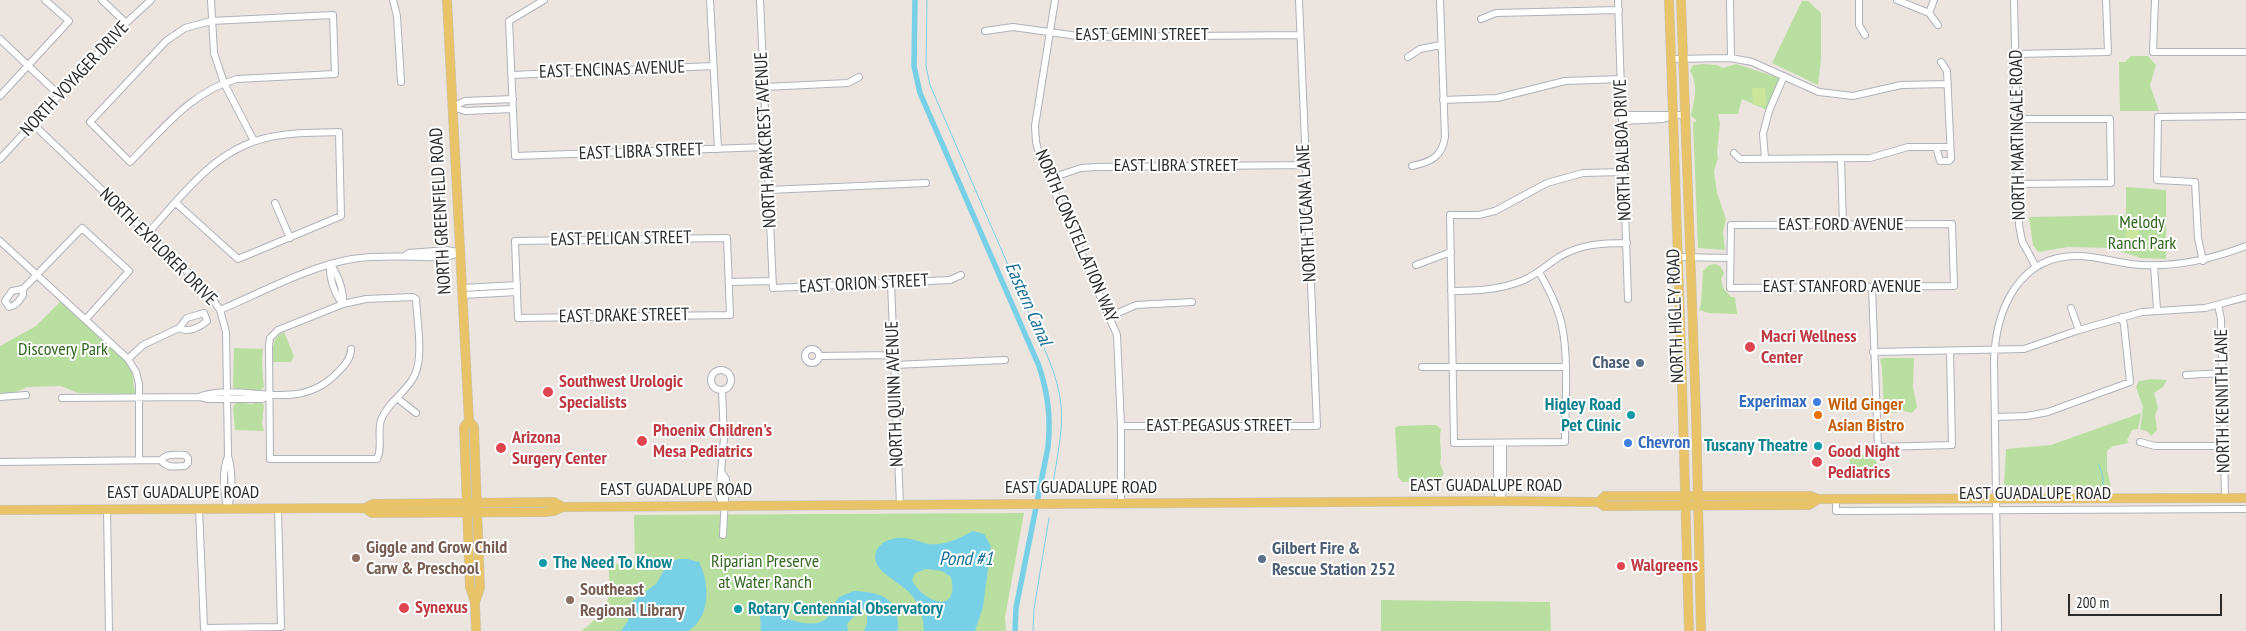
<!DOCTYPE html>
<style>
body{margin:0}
#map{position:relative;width:2246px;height:631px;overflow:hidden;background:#ece5df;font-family:"PT Sans Narrow",sans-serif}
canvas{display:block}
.scale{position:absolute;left:2068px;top:594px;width:154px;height:22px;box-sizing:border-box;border:2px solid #2b2b2b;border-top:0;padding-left:6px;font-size:15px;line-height:18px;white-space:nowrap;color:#2b2b2b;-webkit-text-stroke:4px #fff;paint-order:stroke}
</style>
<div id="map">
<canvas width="2246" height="631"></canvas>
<div class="scale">200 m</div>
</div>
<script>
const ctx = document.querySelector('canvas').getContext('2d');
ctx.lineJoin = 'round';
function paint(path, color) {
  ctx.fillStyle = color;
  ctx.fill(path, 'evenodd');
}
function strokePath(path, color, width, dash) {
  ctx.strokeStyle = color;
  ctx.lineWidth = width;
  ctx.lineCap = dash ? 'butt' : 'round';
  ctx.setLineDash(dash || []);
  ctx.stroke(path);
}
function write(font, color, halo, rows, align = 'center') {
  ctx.font = font + ' "PT Sans Narrow",sans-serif';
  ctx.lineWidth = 4;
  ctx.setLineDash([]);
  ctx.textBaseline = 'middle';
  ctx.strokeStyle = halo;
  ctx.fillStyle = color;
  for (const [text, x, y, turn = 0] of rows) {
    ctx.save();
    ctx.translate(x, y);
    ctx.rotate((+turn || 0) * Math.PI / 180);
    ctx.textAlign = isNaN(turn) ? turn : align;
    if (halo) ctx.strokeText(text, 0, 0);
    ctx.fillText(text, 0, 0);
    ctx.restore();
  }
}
paint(new Path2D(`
 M1802,1H1808L1821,13V59L1818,85L1772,63Z
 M2131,56H2148L2156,65L2150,85L2159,111H2120L2119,62H2125Z
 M1703,64L1717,65L1723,68L1736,64L1779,78L1767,110L1742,99L1738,114H1718L1720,123L1717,152L1718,158L1714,171L1717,193L1726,219L1723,232L1725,250L1698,248L1693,122L1697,121L1691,116C1694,100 1699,86 1690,71L1693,65Z
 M2126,187L2166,190V259L2141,258L2110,248L2068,247L2038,252L2033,245L2029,217L2126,215Z
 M1715,264L1720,266L1724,273L1721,279L1723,288L1731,297H1735L1737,314L1709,313L1699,310L1701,304L1703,271L1709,265Z
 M61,301L124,359L132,371L135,394L78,393L61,386L27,387L12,394L0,395V346L36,326Z
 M284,332L294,356L291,362H273C273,349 271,338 284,332Z
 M234,348L263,349C261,362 263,374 264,387L260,390H237L233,387Z
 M1884,358H1914L1913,387L1917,407L1912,413L1904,411L1887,414L1884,411L1882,368L1880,359Z
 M2153,379L2167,380L2163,387L2154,393L2158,408L2155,415L2157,430L2151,436L2148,432L2140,429L2143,407L2136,387L2139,381Z
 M237,402L251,404L261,402L264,405L262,424L264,431L235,430L233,407Z
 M2141,413L2138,429L2132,430L2127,440L2129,443L2113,446L2107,451V470L2111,487L2004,486L2006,449L2051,445Z
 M1428,425H1436L1441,429C1438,441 1443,451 1440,463L1444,474L1437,481L1402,482L1398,477L1395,428L1398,426Z
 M1849,454C1868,454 1879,454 1880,477L1874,480L1861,475L1855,479L1851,478Z
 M1024,513L1005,617L1006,631H581C593,623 608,609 609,593C610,584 608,574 609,564L635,563L634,515Z
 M1381,600L1550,602L1551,631H1381Z`), '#b8df9f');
paint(new Path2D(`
 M1752,88H1765L1766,106L1753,105Z
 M2126,227H2139V247H2126Z`), '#cae69b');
paint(new Path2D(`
 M973,531L984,534L991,546L983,607L975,631H924C923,620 922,611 916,601C908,587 893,582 882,571C869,558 876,543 892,539C906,535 916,541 929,544C945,546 960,538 973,531ZM926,569L942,571L951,577C960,617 922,601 912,580L915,573Z
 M679,559H687L699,562C710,584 711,617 688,631H621L628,621L630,603L656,584L667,565L672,561Z
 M854,591C883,592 900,599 898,631H864L867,623V612L862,608L847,624L848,631H761L760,616L770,612C785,618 813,631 827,618C831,612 834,603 839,597Z`), '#78d0e7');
strokePath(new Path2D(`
 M927,0L926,66L930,85L1047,355C1071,412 1060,433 1052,491
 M2099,465L2103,477V491
 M1033,631L1034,609L1049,518`), '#78d0e7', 1);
strokePath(new Path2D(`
 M915,0L914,66L920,93L1039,366C1048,394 1051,417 1048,447L1016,608L1015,631`), '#78d0e7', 5.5);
const minor = new Path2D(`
 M102,0L126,23
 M211,0L214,53L224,83L254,141
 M393,0L397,16L401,82
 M544,0L509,21L515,156L766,147
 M710,0L718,149
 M760,0L773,288L950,280L961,275
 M1055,0L1035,126L1036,142L1040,158L1117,335L1121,426V504
 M1618,0L1628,299
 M1730,0L1731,58
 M1859,0V25L1865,35
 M1897,0L1929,13L1938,25
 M2014,0L2019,225L2022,241L2036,267
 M2155,0L2153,52H2246
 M1929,13L1934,0
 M333,15L335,74L237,79C192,91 162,130 130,162L90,122L166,41L185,28L211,21Z
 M1481,19L1496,13L1619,10
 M985,31L1013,27L1085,37L1300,35
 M0,39L59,95
 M2016,54L2108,52L2106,0
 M1408,57L1420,49L1441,45
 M1671,59L1731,58L1752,62L1819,92L1853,96L1901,85L1948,84
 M512,75L713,66
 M764,87L848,83L859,77
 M0,96L69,21L45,0
 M1443,100L1497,98L1565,81L1621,79
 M452,107L465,101L513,99
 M452,107L465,111L513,109
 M1622,115H1685
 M2018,119H2110L2111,183L2018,184
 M1622,121L1663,119L1672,116
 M33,124L196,280L208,292L220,310L226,332L228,456C233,472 232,493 228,509
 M1936,147L1940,161H1949L1951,159L1947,71L1941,62
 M1734,153L1740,159L1870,158L1908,147H1950
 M1765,158L1763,134L1769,111L1784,76
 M0,159L126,23L151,0
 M1841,159L1843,225
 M1412,166C1431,162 1442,157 1445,137L1440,0
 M1048,179L1081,168L1096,167L1305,165
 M769,190L926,183
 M275,203L290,238
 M1952,224L1954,286L1730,288L1731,225Z
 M148,233C182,196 214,150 266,138C289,132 314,133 339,132L341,216L238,259L176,203
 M727,238L730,315L518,318L515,241Z
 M0,241L128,359L136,372L139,384V460
 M405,256L409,253L447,250L457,252
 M1678,257L1730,258
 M2203,261L2198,238L2195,182L2157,180L2158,117L2246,116
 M330,264C329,277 334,294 343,304
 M330,264C338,274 344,291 343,304
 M1416,265L1451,252
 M2154,265L2157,310
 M1539,272C1549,289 1558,306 1562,326C1569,359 1565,407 1565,442L1454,443L1450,215H1479L1495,211L1547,183L1583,173L1624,172
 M729,282L772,281
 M891,283L900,505
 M1872,287L1878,447L1952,445L1950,351
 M462,288L517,285
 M23,289V295C19,301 16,306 9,307L5,301L12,291L23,289L82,228L129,271L86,319
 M1451,291C1476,291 1500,290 1524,280C1537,274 1547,265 1559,257C1580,244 1603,243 1627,243
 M462,295L517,292
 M413,297L416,299C417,322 425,362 412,380C403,394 387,404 381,420C377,433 383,448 377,459H270L269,346L270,338L278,330L343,304L366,299Z
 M2218,305L2221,319L2225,498
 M2071,308L2079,330
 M220,310C260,293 310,266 352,259C384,254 416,258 447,257L459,253
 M1111,316L1136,305L1192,302
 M805 356a7 7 0 1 1 14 0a7 7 0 1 1-14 0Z
 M1873,352L2024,349L2079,330L2142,312L2205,308L2246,297
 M819,356L893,355
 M128,359L143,345L179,328L187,318L204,313L207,321C200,327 189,333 179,328
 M894,365L1005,360
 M1422,367H1564
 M711 380a10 10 0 1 1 20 0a10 10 0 1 1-20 0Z
 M2186,375L2223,373
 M722,390L724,438L719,495L723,507
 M201,396C248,382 298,415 338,372C344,366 351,359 351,349
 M0,397L26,395
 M62,398L200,397L208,399H262L268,396
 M397,398L416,413
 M1995,417L2027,416L2048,412L2130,382L2124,325L2122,317
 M1121,426H1317L1299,0
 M2140,442L2155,446H2224
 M1497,443V491L1500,501
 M0,462L161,460C167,453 177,455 185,455L188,458V463L185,466C176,466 166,469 161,460
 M722,473L726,479L723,535
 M1836,499V511L2246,509
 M1500,501L1503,492V443
 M107,509L109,631
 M199,509L204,628L281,627L278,509
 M228,509C223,494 222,471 228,456
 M1998,631L1994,360C1996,308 2020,253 2081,256C2101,257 2121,264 2141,265C2178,267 2212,259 2246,246`);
const major = new Path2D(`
 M447,0L469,421L474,427L480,588L475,602
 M1669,0L1681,346L1689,631
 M1681,0L1696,412L1701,631
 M469,421L464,427L470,587L475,602L476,631
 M1599,502L1605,496H1810L1818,499L2246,498
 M365,508L372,513L545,512L554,511L563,507L1500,501L1599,502L1604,506L1809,505L1818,499
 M0,510L365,508L373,504L554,502L563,507`);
strokePath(minor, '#afb1bb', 8);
strokePath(major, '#c4c4c4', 10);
strokePath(minor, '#fff', 6);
strokePath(major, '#e8c368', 9);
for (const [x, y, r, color] of [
 [1750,347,6,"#e0444e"],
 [1640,363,5,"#5c6f8a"],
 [548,392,6,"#e0444e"],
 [1817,402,5,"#3f7fe0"],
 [1631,415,5,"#0f9aa8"],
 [1818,415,5,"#e8710a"],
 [642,441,6,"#e0444e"],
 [1628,443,5,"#3f7fe0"],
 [1818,446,5,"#0f9aa8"],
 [501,448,6,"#e0444e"],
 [1817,462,6,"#e0444e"],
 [356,558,5,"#8d6e63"],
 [1262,559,5,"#5c6f8a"],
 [543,563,5,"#0f9aa8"],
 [1621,566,5,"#e0444e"],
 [570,600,5,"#8d6e63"],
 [404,608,6,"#e0444e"],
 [738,609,5,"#0f9aa8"]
]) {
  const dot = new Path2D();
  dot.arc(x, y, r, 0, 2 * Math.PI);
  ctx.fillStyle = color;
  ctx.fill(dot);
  strokePath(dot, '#fff', 2);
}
write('18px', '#2b2b2b', '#fff', [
 ["EAST GEMINI STREET",1142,35],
 ["EAST ENCINAS AVENUE",612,70,-2],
 ["NORTH VOYAGER DRIVE",75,79,-47],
 ["NORTH MARTINGALE ROAD",2018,135,-91],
 ["NORTH PARKCREST AVENUE",766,140,-93],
 ["NORTH BALBOA DRIVE",1623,150,-92],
 ["EAST LIBRA STREET",641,152,-2],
 ["EAST LIBRA STREET",1176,166],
 ["NORTH GREENFIELD ROAD",441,211,-93],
 ["NORTH TUCANA LANE",1307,213,-93],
 ["EAST FORD AVENUE",1841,225],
 ["NORTH CONSTELLATION WAY",1076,236,67],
 ["EAST PELICAN STREET",621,239,-1],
 ["NORTH EXPLORER DRIVE",158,247,45],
 ["EAST ORION STREET",864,284,-3],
 ["EAST STANFORD AVENUE",1842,287],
 ["EAST DRAKE STREET",624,316,-1],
 ["NORTH HIGLEY ROAD",1676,316,-92],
 ["NORTH QUINN AVENUE",895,394,-92],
 ["NORTH KENNITH LANE",2223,401,-91],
 ["EAST PEGASUS STREET",1219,426],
 ["EAST GUADALUPE ROAD",1486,486],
 ["EAST GUADALUPE ROAD",1081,488],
 ["EAST GUADALUPE ROAD",676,490],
 ["EAST GUADALUPE ROAD",183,493],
 ["EAST GUADALUPE ROAD",2035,494]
]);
write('18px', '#31651f', '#fff', [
 ["Melody",2142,223],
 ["Ranch Park",2142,244],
 ["Discovery Park",63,350],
 ["Riparian Preserve",765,562],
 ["at Water Ranch",765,583]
]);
write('bold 18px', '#be3a42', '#fff', [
 ["Macri Wellness",1761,337],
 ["Center",1761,358],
 ["Southwest Urologic",559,382],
 ["Specialists",559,403],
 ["Phoenix Children's",653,431],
 ["Mesa Pediatrics",653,452],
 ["Arizona",512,438],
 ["Surgery Center",512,459],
 ["Good Night",1828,452],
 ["Pediatrics",1828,473],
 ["Walgreens",1631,566],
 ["Synexus",415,608]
], 'left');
write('bold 18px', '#4e5e75', '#fff', [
 ["Chase",1630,363],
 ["Gilbert Fire &",1272,549,"left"],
 ["Rescue Station 252",1272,570,"left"]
], 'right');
write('bold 18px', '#366cbe', '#fff', [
 ["Experimax",1807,402],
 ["Chevron",1638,443,"left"]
], 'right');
write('bold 18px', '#0d838f', '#fff', [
 ["Higley Road",1621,405],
 ["Pet Clinic",1621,426],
 ["Tuscany Theatre",1808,446],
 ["The Need To Know",553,563,"left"],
 ["Rotary Centennial Observatory",748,609,"left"]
], 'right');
write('bold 18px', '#c56008', '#fff', [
 ["Wild Ginger",1828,405],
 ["Asian Bistro",1828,426]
], 'left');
write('bold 18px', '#785e54', '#fff', [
 ["Giggle and Grow Child",366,548],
 ["Carw & Preschool",366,569],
 ["Southeast",580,590],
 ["Regional Library",580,611]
], 'left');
write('italic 19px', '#167095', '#fff', [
 ["Eastern Canal",1028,304,66],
 ["Pond #1",966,560]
]);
</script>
